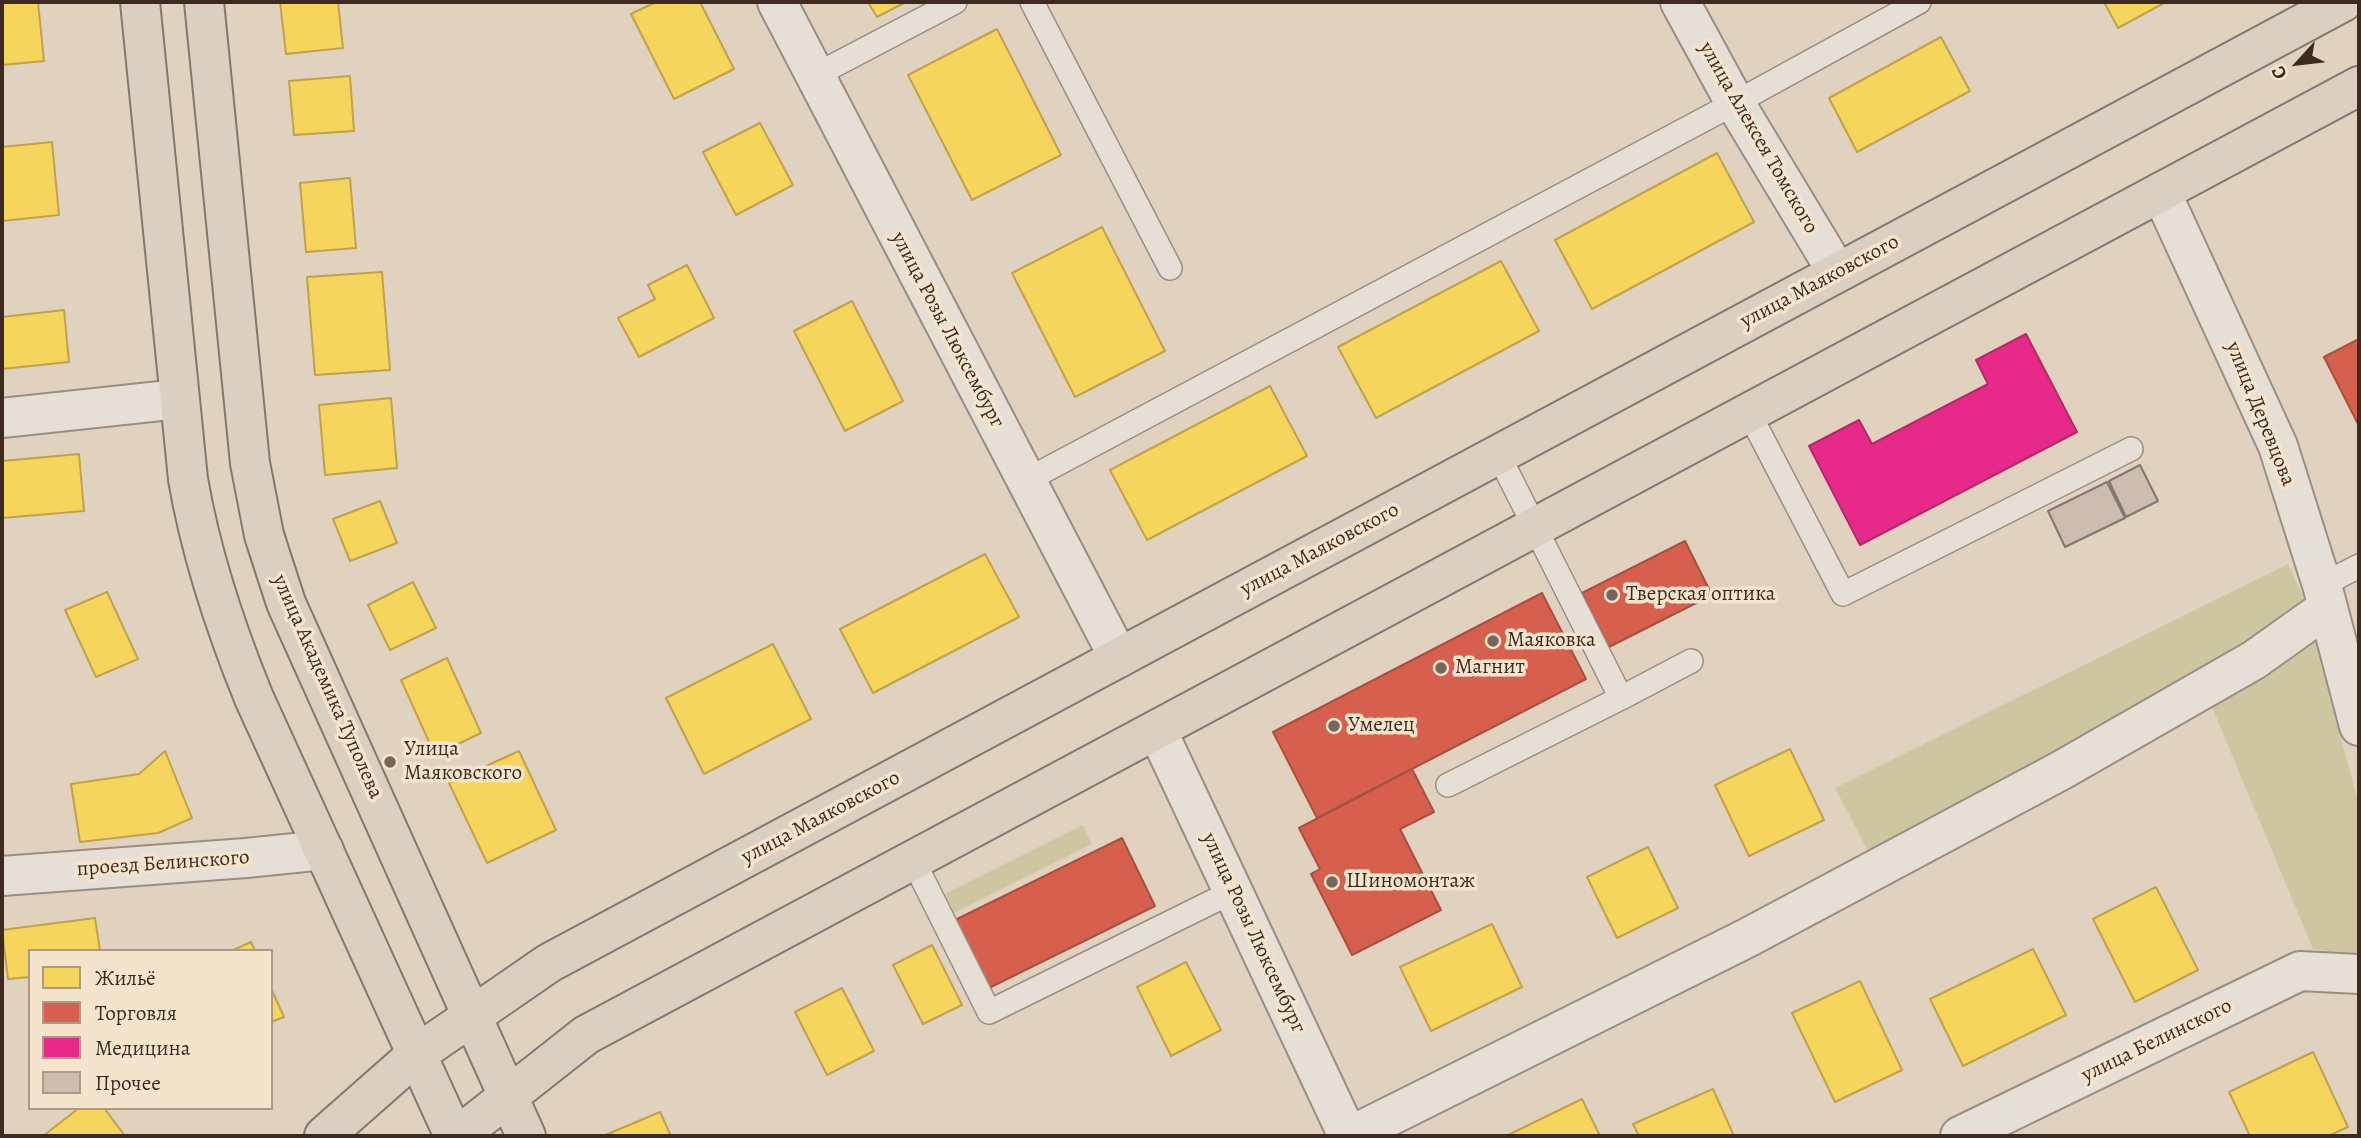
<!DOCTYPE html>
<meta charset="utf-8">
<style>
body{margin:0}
#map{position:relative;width:2361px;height:1138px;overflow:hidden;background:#e0d2bf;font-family:Alegreya,serif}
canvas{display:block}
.frame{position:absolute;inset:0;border:4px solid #3f2a22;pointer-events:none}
.legend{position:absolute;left:28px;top:949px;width:245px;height:161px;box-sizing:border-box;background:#f4e4cc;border:2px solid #ac9a88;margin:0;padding:9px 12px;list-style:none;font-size:21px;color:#3f2a22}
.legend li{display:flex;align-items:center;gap:14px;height:35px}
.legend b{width:35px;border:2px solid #ac9a88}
.north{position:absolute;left:2263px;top:28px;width:70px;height:70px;-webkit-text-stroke:5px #f4e4cc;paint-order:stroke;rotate:243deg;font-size:19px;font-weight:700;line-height:28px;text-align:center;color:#3f2a22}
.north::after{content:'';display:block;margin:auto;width:24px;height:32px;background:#3f2a22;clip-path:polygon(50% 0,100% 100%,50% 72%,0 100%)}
</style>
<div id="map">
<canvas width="2361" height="1138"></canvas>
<div class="frame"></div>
<ul class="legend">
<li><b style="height:19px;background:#f6d55c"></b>Жильё</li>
<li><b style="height:19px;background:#d6604d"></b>Торговля</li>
<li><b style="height:19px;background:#e7298a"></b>Медицина</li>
<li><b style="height:19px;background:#cfbcb0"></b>Прочее</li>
</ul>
<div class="north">С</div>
</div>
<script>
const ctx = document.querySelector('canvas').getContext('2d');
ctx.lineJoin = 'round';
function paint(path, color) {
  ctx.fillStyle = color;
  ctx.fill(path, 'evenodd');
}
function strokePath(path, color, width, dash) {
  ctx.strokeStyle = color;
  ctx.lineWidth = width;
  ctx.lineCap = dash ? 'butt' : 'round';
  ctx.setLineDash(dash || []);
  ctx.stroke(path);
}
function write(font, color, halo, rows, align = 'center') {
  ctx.font = font + ' Alegreya,serif';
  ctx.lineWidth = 7;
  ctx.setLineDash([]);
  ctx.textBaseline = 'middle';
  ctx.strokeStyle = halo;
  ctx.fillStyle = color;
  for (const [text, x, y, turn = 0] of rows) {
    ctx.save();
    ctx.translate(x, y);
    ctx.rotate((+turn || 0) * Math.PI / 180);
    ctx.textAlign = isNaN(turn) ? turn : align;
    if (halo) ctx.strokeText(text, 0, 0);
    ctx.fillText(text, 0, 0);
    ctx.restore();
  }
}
paint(new Path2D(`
 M2288,564L2307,606L1874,862L1835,788Z
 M2312,631L2359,805V957L2313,949L2207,695Z
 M1083,825L1092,844L954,913L945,894Z`), '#cdc6a1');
const homes = new Path2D(`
 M2,2H38L44,61L2,65Z
 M280,2H338L343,48L286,54Z
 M656,2H700L734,69L674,99L631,14Z
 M868,2H906L877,17Z
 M2104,2H2166L2118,28Z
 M997,29L1061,155L972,200L908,75Z
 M1941,37L1970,91L1857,152L1829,98Z
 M350,76L354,131L294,135L289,81Z
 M760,123L793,185L736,215L703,152Z
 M52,142L59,215L2,221V147Z
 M1717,153L1754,222L1592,309L1555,240Z
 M350,178L356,248L306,252L300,183Z
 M1102,227L1165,351L1075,397L1012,273Z
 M1501,261L1539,331L1376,418L1338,347Z
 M687,265L714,318L639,357L618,318L655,299L648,285Z
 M382,272L390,370L315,375L307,277Z
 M852,301L903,401L845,431L794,331Z
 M64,310L69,362L2,369V317Z
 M1270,386L1307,456L1147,540L1110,470Z
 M391,398L397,468L325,475L319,405Z
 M79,454L84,511L2,518V461Z
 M380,501L397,543L350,561L333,519Z
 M985,554L1019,617L873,693L840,629Z
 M413,582L436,628L390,650L368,605Z
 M107,592L138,659L96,677L65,610Z
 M773,644L811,719L704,774L666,698Z
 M447,658L481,733L435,755L401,680Z
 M1790,749L1824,820L1749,856L1715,785Z
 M165,751L192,818L158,833L80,842L71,784L139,774Z
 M519,751L556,830L487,863L449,783Z
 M1648,847L1678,908L1617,938L1587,877Z
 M2156,887L2198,970L2135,1002L2093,919Z
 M95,918L100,951H30V977L8,979L2,930Z
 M1492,924L1522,987L1431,1031L1400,967Z
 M251,942L255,951H231Z
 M932,945L962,1005L923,1024L893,965Z
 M2033,949L2066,1015L1963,1066L1930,999Z
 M1186,962L1221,1030L1171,1056L1137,987Z
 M1860,981L1902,1070L1835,1102L1792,1013Z
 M271,988L284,1017L271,1022Z
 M842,988L874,1051L827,1075L795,1012Z
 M2313,1052L2348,1127L2328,1136H2250L2229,1092Z
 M1713,1089L1734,1136H1639L1633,1124Z
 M1582,1099L1600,1136H1506Z
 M79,1108H104L125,1136H43Z
 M660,1112L671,1136H603Z`);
paint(homes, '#f6d55c');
strokePath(homes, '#bfa24b', 2);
const shops = new Path2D(`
 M2359,339V426L2324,357Z
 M1685,541L1712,595L1609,647L1582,593Z
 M1542,593L1586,679L1317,818L1273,732Z
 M1412,769L1434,812L1400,829L1441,910L1352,955L1311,874L1320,869L1299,828Z
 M1122,838L1155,906L989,988L955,920Z`);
paint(shops, '#d6604d');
strokePath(shops, '#a95040', 2);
const health = new Path2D(`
 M2026,334L2077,432L1860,545L1809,446L1859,420L1872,444L1988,384L1976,360Z`);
paint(health, '#e7298a');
strokePath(health, '#b5296b', 2);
const building = new Path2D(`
 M2140,465L2158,501L2126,517L2109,481Z
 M2107,482L2125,518L2065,547L2048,511Z`);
paint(building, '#cfbcb0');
strokePath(building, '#82786e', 2);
const service = new Path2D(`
 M1032,2L1170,268
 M814,76L955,2
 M1749,413L1843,594L2131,449
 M1025,481L1735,103L1919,2
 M2322,585L2359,566
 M1621,698L1691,661
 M1448,785L1621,698L1498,454
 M913,860L989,1012L1234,891`);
const minor = new Path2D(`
 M1680,2L1735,103L1837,272
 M2161,192L2278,446L2322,585L2359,726
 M2,418L179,399
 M2,876L246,858L324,850
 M1350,1136L1747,938L2060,771L2254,660L2327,608
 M1960,1136L2300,971L2359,974`);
const tertiary = new Path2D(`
 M777,2L1119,658
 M1157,730L1348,1136`);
const primary = new Path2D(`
 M140,2L188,479C201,555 225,627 254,698L454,1136
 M204,2L250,463L264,535L286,603L526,1136
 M324,1136L417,1054L549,963L2343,2
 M458,1136L586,1035L2359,86`);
strokePath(service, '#998e83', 26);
strokePath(minor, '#998e83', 42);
strokePath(tertiary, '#998e83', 42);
strokePath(primary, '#82786e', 42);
strokePath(service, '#e6dfd5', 23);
strokePath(minor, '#e6dfd5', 38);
strokePath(tertiary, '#e6dfd5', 38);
strokePath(primary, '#dacfc0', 38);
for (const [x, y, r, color] of [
 [1612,595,7,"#776559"],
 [1493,641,7,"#776559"],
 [1441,668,7,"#776559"],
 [1334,726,7,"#776559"],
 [390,762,7,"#776559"],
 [1332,882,7,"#776559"]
]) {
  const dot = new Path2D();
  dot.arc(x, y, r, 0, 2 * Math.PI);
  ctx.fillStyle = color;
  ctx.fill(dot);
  strokePath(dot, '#f4e4cc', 2.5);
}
write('21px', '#3f2a22', '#f4e4cc', [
 ["улица Алексея Томского",1758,138,60],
 ["улица Маяковского",1820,282,-28],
 ["улица Розы Люксембург",947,330,62],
 ["улица Деревцова",2260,414,68],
 ["улица Маяковского",1320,550,-28],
 ["улица Академика Туполева",327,687,66],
 ["улица Маяковского",821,818,-28],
 ["проезд Белинского",163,864,-4],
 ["улица Розы Люксембург",1253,933,65],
 ["улица Белинского",2157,1041,-26]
]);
write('21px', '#3f2a22', '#f4e4cc', [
 ["Тверская оптика",1626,595],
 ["Маяковка",1507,641],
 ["Магнит",1455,668],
 ["Умелец",1348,726],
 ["Улица",404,750],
 ["Маяковского",404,774],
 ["Шиномонтаж",1346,882]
], 'left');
</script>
